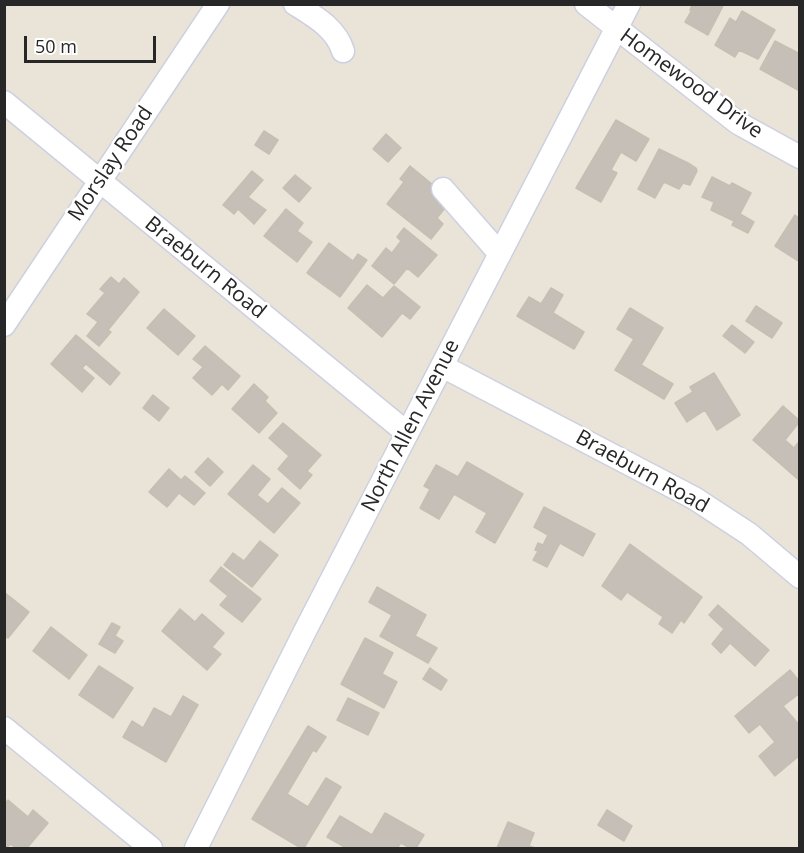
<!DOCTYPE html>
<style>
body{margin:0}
#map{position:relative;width:804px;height:853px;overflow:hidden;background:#eae3d7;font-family:"Open Sans",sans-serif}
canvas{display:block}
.frame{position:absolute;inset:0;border:6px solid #272727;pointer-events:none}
.scale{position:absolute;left:24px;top:36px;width:132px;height:27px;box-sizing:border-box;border:3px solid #272727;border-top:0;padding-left:8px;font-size:18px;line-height:21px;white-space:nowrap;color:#272727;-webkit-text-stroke:4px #fff;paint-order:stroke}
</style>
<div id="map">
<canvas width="804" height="853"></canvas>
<div class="frame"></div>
<div class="scale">50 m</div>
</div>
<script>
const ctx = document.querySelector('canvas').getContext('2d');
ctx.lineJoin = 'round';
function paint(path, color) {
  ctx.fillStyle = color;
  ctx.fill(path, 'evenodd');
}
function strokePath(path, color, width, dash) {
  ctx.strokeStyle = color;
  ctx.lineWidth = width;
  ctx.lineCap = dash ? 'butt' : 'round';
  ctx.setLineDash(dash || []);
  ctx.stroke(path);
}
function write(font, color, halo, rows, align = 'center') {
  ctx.font = font + ' "Open Sans",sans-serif';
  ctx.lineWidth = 5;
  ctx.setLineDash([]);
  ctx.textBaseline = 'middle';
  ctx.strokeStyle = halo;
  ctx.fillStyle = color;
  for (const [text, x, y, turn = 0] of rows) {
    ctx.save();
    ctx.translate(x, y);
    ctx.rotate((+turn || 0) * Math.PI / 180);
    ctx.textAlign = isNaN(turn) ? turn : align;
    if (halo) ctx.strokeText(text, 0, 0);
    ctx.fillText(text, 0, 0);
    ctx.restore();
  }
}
const building = new Path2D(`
 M690,4H724L708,35L685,22L692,10H690L692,5Z
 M742,11L775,30L758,59L739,50L735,57L715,45L730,18L736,22Z
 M775,41L800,54L798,90L760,69Z
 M616,120L649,139L636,161L621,152L611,170L617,173L601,202L576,188Z
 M264,131L278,140L269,154L255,145Z
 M386,134L401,148L388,162L373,149Z
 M659,149L690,164L696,168L697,171L690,185L683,183L679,189L664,182L655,198L638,189Z
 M410,166L444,194L437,202L445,208L437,218L443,224L431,239L387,204L404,182L400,179Z
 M252,171L263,180L248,197L266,210L254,224L238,209L234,214L223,205Z
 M295,175L311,188L299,202L283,188Z
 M712,177L730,186L732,183L751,193L740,214L754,222L748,233L732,225L734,221L711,210L714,202L702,197Z
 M286,209L303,223L297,231L312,242L297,262L264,236Z
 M795,215L800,219V262L775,246Z
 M404,228L437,255L418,277L407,268L394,284L372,266L386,248L392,253L401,241L397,237Z
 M329,243L353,261L358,254L367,260L340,297L307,273Z
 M111,277L119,284L124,278L139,292L108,330L111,332L99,346L87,336L98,322L87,314L105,293L100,289Z
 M367,285L383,298L394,286L420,307L410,319L402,313L382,337L348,308Z
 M551,288L563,295L553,313L584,332L574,349L517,316L529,297L541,304Z
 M756,306L782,323L772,338L746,321Z
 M630,308L663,328L641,365L673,384L664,399L615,370L634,339L617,329Z
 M164,309L195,336L178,355L147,328Z
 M732,325L754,342L745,353L723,336Z
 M76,335L120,373L110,385L86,364L82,368L94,378L82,392L51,364Z
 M205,346L240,376L228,390L222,384L212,395L193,378L203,367L193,359Z
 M714,373L740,415L717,430L705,410L687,422L675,403L693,392L690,387Z
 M254,384L268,397L265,401L277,413L259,433L232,409Z
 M153,395L169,408L159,421L143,408Z
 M783,406L800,421L785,440L794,448L798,443L800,444V481L753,440Z
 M283,423L321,455L307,471L312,475L300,489L278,469L289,456L269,438Z
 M208,458L223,472L210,486L195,472Z
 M467,462L523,494L495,543L476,532L487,513L454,494L439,519L420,508L430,489L424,486L436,465L458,477Z
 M253,465L270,479L257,495L268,504L282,488L300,503L274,533L228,494Z
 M169,469L181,480L185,476L205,493L194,505L179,493L167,507L149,492Z
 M544,507L595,534L583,556L560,543L547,567L533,560L538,551L535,550L538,543L543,545L548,535L534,527Z
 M260,541L278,555L252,587L224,565L233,553L244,561Z
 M630,544L702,597L684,623L681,620L672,633L659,624L663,617L627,592L621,600L602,586Z
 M221,567L261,599L242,622L220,605L228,596L210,581Z
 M377,587L426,615L415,636L437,648L428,663L380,636L392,615L369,602Z
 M4,592L29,612L8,638L4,636Z
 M718,605L769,650L755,666L730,643L721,653L712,644L724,629L709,615Z
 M180,609L195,622L202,614L224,633L212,647L221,654L207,670L162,631Z
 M112,623L120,627L115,636L123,641L115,653L99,644Z
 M51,627L87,655L69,679L33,651Z
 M365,638L393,653L382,674L397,682L384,708L341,684Z
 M99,666L133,688L113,718L79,695Z
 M430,668L447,680L441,690L423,679Z
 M790,670L800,682V693L783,706L800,726V755L775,776L759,756L775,742L760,724L749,733L735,716Z
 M183,696L198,705L166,762L123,737L132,721L143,728L154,708L171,717Z
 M348,698L379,713L368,735L337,720Z
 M308,726L326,737L316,752L313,750L287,794L308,807L326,778L341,787L304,848H301L252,819Z
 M8,800L28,817L33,810L48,823L27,848H16L9,843L10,845L4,848V805Z
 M607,810L632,826L624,841L598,825Z
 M385,813L424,835L416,848H410L401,843L397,848H342L343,846L327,837L340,816L372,835Z
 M508,822L534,833L529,846L535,848H497Z`);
paint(building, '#c5bfb7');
strokePath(building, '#c5bfb1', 1.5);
const minor = new Path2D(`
 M295,4C314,16 336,28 343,51
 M586,4L738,123L800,157
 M4,102L407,433
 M443,189L500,254
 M4,325L218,4
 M442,366L694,498L749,534L800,577
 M4,728L151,848
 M196,848L306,629L629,4`);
strokePath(minor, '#cdd0e1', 25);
strokePath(minor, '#fff', 22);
write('21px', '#272727', '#fff', [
 ["Homewood Drive",691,84,36],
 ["Morslay Road",111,164,-56],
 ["Braeburn Road",205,268,39],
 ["North Allen Avenue",411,426,-63],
 ["Braeburn Road",642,472,29]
]);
</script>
